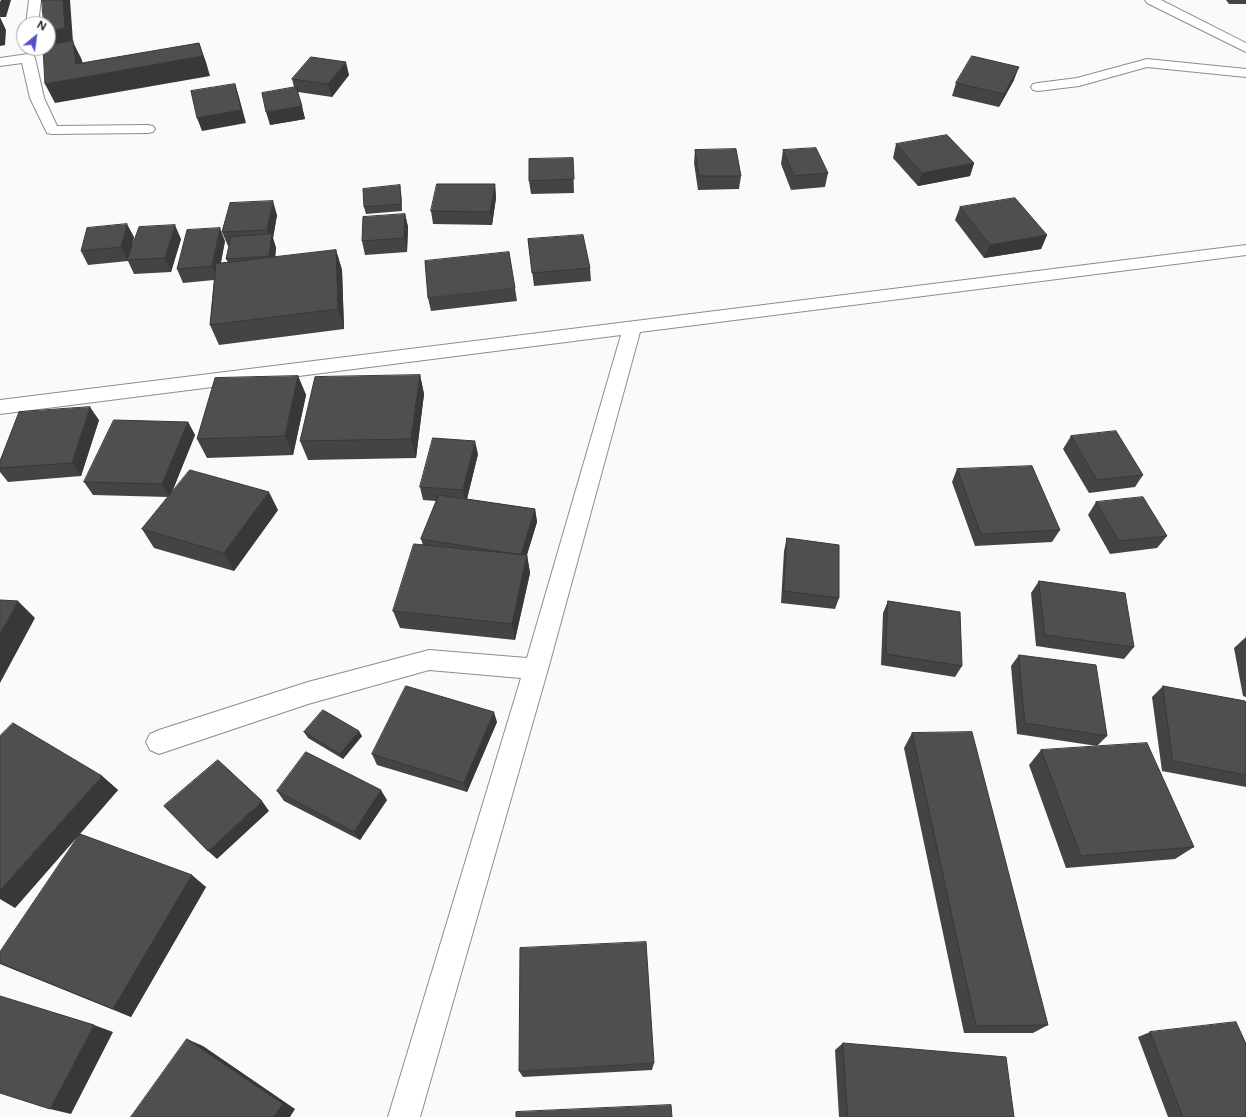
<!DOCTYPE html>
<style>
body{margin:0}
#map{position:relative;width:1246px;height:1117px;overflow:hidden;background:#fafafc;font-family:Figtree,sans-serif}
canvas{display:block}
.north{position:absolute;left:16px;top:16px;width:40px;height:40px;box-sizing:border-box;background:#fff;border:1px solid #a5a5a6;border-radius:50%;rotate:29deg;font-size:11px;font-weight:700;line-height:16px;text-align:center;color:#1f1f20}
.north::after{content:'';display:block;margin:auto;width:14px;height:18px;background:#554ec6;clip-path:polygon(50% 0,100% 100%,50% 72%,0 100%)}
</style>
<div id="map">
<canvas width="1246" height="1117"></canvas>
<div class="north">N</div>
</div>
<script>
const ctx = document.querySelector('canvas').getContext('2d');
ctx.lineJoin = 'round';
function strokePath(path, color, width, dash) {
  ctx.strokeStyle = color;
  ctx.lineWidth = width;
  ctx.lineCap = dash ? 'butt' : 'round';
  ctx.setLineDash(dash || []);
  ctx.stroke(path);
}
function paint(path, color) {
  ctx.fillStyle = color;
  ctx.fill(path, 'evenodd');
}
const minor = new Path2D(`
 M29,0H41L38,24H26Z
 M1145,0H1161L1246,43V52L1147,3Z
 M28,54L33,55L35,58L44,98L57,126L148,125L153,126L155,129L153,132L148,133L52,134L47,133L30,98L22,63L0,66V58Z
 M1147,59L1246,69V77L1147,67L1079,86L1038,91L1033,90L1031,87L1033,84L1038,83L1077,78Z
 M1246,245V255L640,332L548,669L420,1117H388L521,678L429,670L308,704L159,754L150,750L146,742L150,734L159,730L308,682L429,650L527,658L621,335L0,414V400Z`);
strokePath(minor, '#8d8d8f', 2);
paint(minor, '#fff');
paint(new Path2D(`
 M1226,0H1246V4H1229Z
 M349,75L332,97L298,92L305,119L270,125L294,87L292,79Z
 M1014,80L999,107L952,96L956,83Z
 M896,144L974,163L970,176L918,186L893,158Z
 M695,150L741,176L739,189L698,190L694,163Z
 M783,150L828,173L825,187L791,190L781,164Z
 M573,158L574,193L531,194L529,181Z
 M495,184L496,198L492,225L433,224L431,211Z
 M401,192L402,211L366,214L364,207Z
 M960,207L1047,235L1041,249L984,258L955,220Z
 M405,214L408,227L407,252L365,255L362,241Z
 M277,215L273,238L276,248L275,257L336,250L342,270L344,329L219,345L210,325L214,280L183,283L177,269L225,241L221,263L228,262L226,259L229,246H228L222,232Z
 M134,237L131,251L181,239L171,272L134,274L128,261L88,265L81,251Z
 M528,239L590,268L591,281L534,286Z
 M515,288L517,301L431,311L428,298Z
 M420,375L424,394L416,458L308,460L300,441Z
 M298,376L306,395L293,455L207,458L197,439Z
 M99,420L81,476L8,482L0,472V461Z
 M188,422L195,435L172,492L278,510L234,571L154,548L142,529L168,497L93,495L84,482Z
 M1071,436L1143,475L1135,487L1089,493L1063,449Z
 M478,454L467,499L535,509L537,522L527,555L530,573L515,640L400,628L393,611L423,545L421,539L436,501L423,500L420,487Z
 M957,469L1060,530L1052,542L975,546L952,482Z
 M1096,502L1167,536L1157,548L1110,554L1088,515Z
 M787,538L839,598L835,609L781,603L784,551Z
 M1039,581L1134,647L1124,659L1036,646L1031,593Z
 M888,601L962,666L955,677L881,665L883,613Z
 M1246,637V697L1243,696L1234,648Z
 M1019,655L1107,736L1097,746L1017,734L1011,666Z
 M1163,686L1246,704V787L1162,771L1152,697Z
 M497,722L467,792L377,765L372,754Z
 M304,732L362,736L343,759L308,738Z
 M912,733L1048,1025L1033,1033H964L904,748Z
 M1041,750L1194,847L1175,859L1066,868L1029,765Z
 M102,776L118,790L80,834L206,887L131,1017L0,964L79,835L15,908Z
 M277,791L387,800L360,840L284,801Z
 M1150,1032L1246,1117H1168L1138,1037Z
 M843,1043L1014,1117H839L835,1050Z
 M654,1063L652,1070L523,1077L519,1071Z`), '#464443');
paint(new Path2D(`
 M1,0H11L6,17H0L6,30L5,45L0,46V2Z
 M63,0H70L73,42L82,60L84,77L199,43L206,62L210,76L55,103L45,84L53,51L48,40V31Z
 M346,62L349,75L332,97L328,84Z
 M1019,67L1014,80L999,107L1004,94Z
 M235,84L239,97L246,123L202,131L197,118Z
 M302,106L305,119L270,125L266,112Z
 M974,163L970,176L918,186L922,173Z
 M495,184L496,198L492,225L490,212Z
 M400,185L401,192L402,211L401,204Z
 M273,201L277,215L273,238L276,248L274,269L269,256L271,241L267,230Z
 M405,214L408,227L407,252L404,238Z
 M127,224L134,237L128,260L121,247Z
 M175,225L181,239L171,272L165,258Z
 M220,228L225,241L217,280L212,266Z
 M1047,235L1041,249L984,258L990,245Z
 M336,250L342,270L344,329L338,309Z
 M420,375L424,394L416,458L411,439Z
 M298,376L306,395L293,455L285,436Z
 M90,407L99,420L81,476L72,463Z
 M188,422L195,435L170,497L162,484Z
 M475,441L478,454L466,503L463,490Z
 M269,492L278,510L234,571L224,553Z
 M535,509L537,522L523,567L521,555Z
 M527,555L530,573L515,640L512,624Z
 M18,601L35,618L0,683V634Z
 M494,712L497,722L467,792L464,783Z
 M359,731L362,736L343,759L340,754Z
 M102,776L118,790L15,908L0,899V890Z
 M381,790L387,800L360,840L354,832Z
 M262,801L269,811L217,859L208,851Z
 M192,875L206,887L131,1017L113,1009Z
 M94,1025L113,1032L71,1114L50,1109Z
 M187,1039L203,1046L295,1109L290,1117H274Z`), '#393737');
const building = new Path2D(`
 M42,0H63L65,28L48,31V24H44Z
 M73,41L76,64L199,43L203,56L45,84L43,48H48V45Z
 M972,56L1019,67L1004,94L956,83Z
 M311,57L346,62L328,84L292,79Z
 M235,84L241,110L197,118L191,91Z
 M296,87L302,106L266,112L262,93Z
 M947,135L974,163L922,173L896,144Z
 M816,148L828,173L794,176L783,150Z
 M736,149L741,176H699L695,150Z
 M573,158L574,179L529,181V159Z
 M437,184H495L490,212L431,211Z
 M400,185L401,204L364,207L363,189Z
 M1015,198L1047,235L990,245L960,207Z
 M273,201L267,230L222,232L230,203Z
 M405,214L404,238L362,241L363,217Z
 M127,224L121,247L81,251L87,228Z
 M175,225L165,258L127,260L139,227Z
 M220,228L212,266L177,269L187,230Z
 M272,234L269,256L226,259L231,237Z
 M583,235L590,268L532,273L528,239Z
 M336,250L338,309L210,325L216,264Z
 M509,252L515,288L428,298L425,261Z
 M420,375L411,439L300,441L315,377Z
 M298,376L285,436L197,439L215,378Z
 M90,407L72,463L0,468V461L19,412Z
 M114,420L188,422L162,484L84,482Z
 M1116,431L1143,475L1097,480L1071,436Z
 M433,438L475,441L463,490L420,487Z
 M1032,466L1060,530L981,534L957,469Z
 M190,470L269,492L224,553L142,529Z
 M439,495L535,509L521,555L421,539Z
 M1143,497L1167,536L1119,541L1096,502Z
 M787,538L839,545V598L784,591Z
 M414,544L527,555L512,624L393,611Z
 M1039,581L1125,593L1134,647L1045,635Z
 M0,600L18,601L0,634Z
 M888,601L960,612L962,666L886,654Z
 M1019,655L1096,665L1107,736L1025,723Z
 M406,686L494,712L464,783L372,754Z
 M1163,686L1245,701L1246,704V775L1173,761Z
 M323,710L359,731L340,754L304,732Z
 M13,723L102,776L0,890V736Z
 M972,732L1048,1025L976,1026L912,733Z
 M1147,743L1194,847L1081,856L1041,750Z
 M306,752L381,790L354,832L277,791Z
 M218,760L262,801L208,851L164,806Z
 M80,834L192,875L113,1009L0,963V952Z
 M646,942L654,1063L519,1071L520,948Z
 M0,996L94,1025L50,1109L0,1093Z
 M1236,1022L1246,1044V1117H1183L1150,1032Z
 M187,1039L283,1104L274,1117H131Z
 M843,1043L1006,1057L1014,1117H848Z
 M671,1105L672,1117H516V1112Z`);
paint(building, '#514f4e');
strokePath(building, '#393737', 1);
</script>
